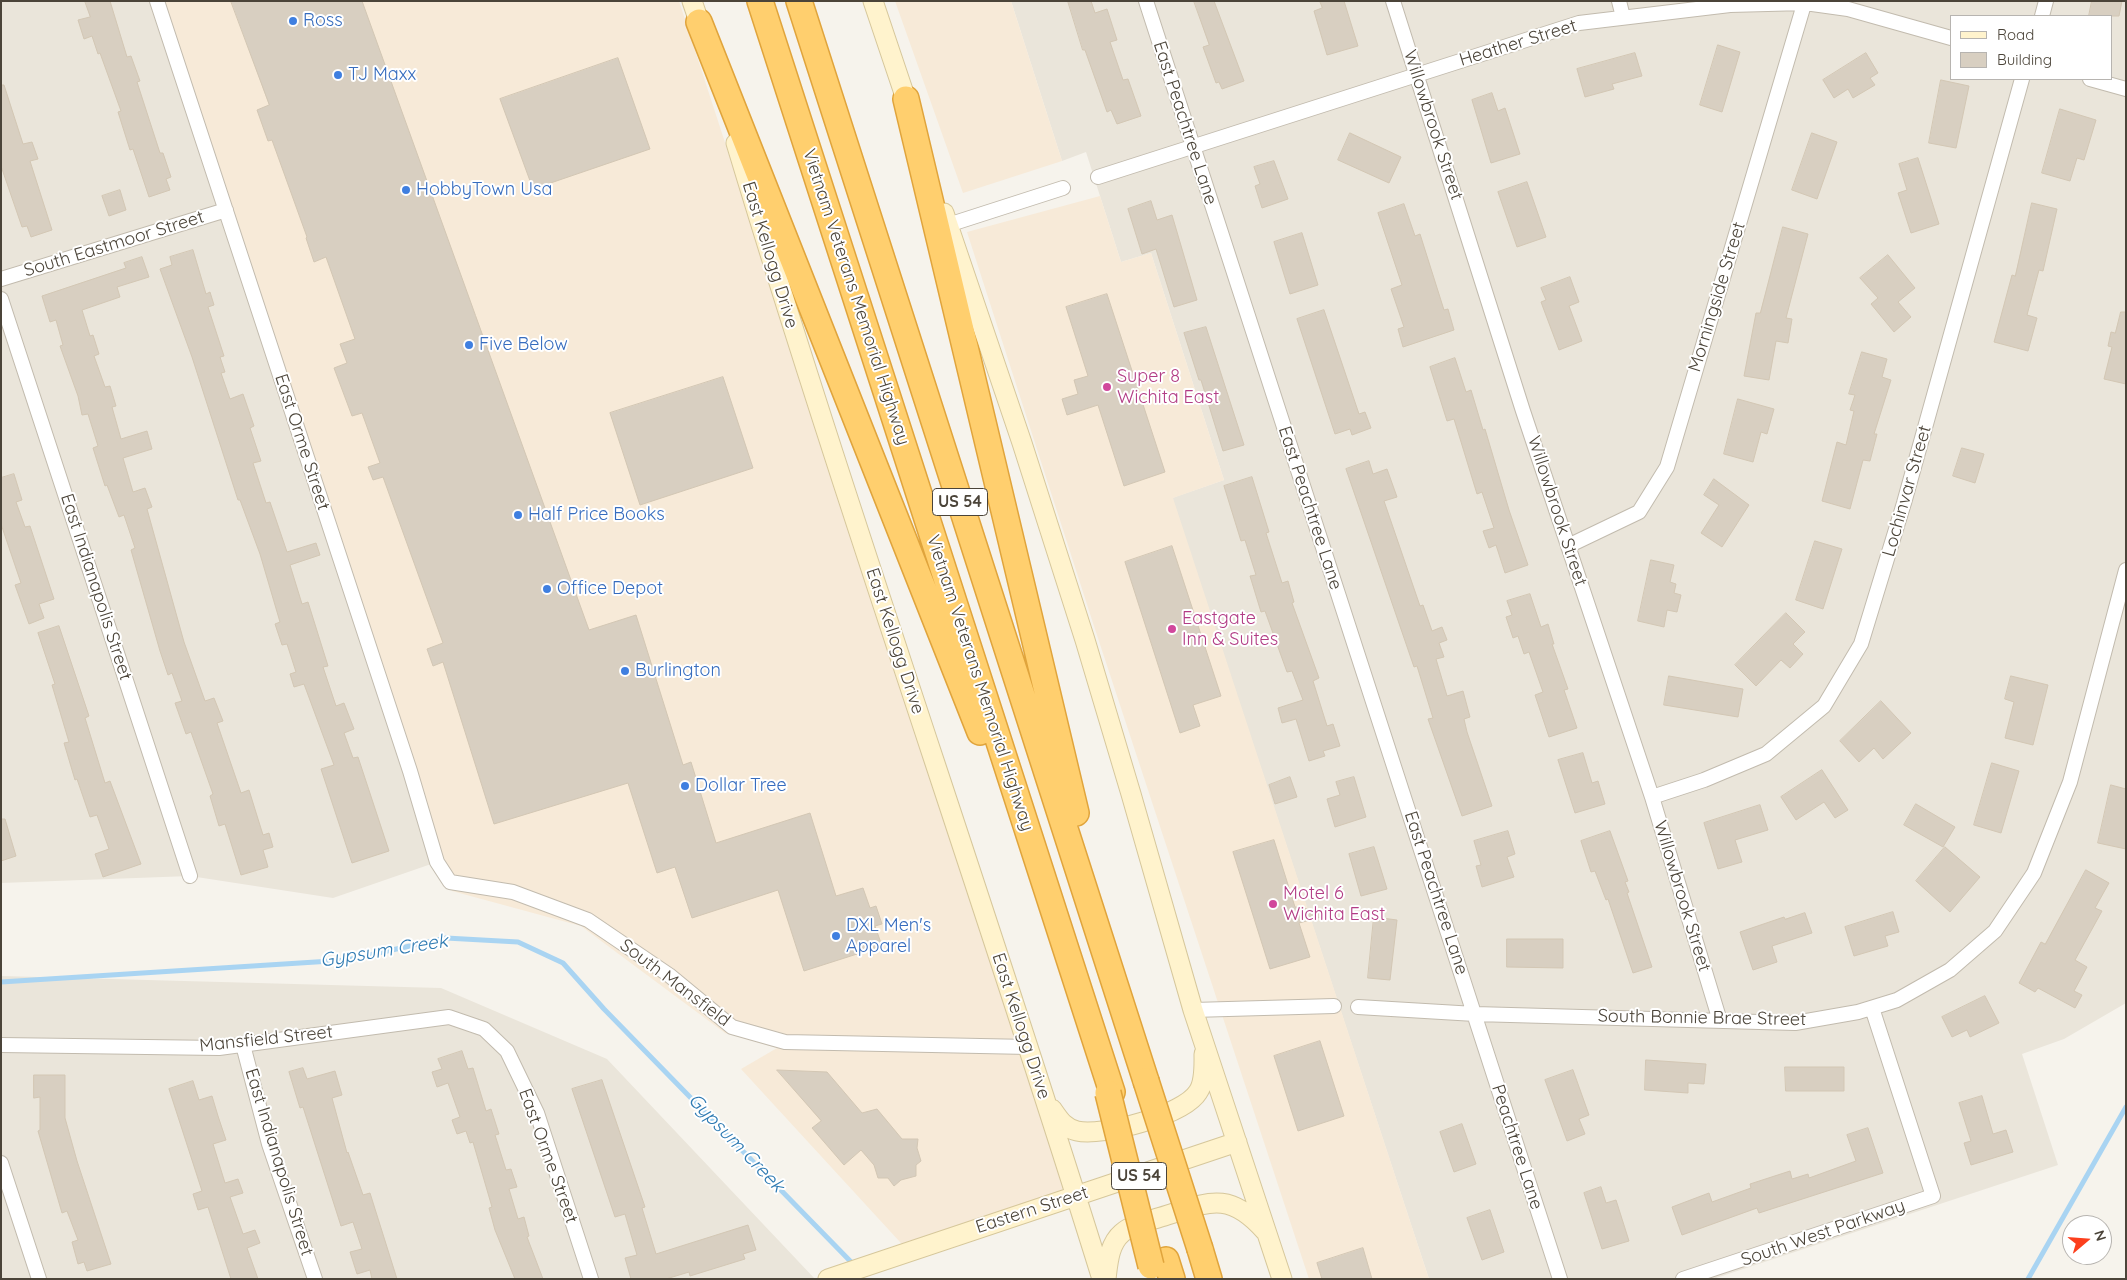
<!DOCTYPE html>
<style>
body{margin:0}
#map{position:relative;width:2127px;height:1280px;overflow:hidden;background:#f6f3ec;font-family:Quicksand,sans-serif}
canvas{display:block}
.frame{position:absolute;inset:0;border:2px solid #4b4439;pointer-events:none}
.legend{position:absolute;left:1950px;top:15px;width:162px;height:65px;box-sizing:border-box;background:#fff;border:1px solid #b7b4b0;margin:0;padding:6px 9px;list-style:none;font-size:15px;color:#4b4439}
.legend li{display:flex;align-items:center;gap:10px;height:25px}
.legend b{width:25px;border:1px solid #b7b4b0}
.north{position:absolute;left:2062px;top:1215px;width:50px;height:50px;box-sizing:border-box;background:#fff;border:1px solid #b7b4b0;border-radius:50%;rotate:72deg;font-size:14px;font-weight:700;line-height:20px;text-align:center;color:#4b4439}
.north::after{content:'';display:block;margin:auto;width:18px;height:22px;background:#fc3f1d;clip-path:polygon(50% 0,100% 100%,50% 72%,0 100%)}
</style>
<div id="map">
<canvas width="2127" height="1280"></canvas>
<div class="frame"></div>
<ul class="legend">
<li><b style="height:6px;background:#fff3cd"></b>Road</li>
<li><b style="height:14px;background:#d8cfc1"></b>Building</li>
</ul>
<div class="north">N</div>
</div>
<script>
const ctx = document.querySelector('canvas').getContext('2d');
ctx.lineJoin = 'round';
function paint(path, color) {
  ctx.fillStyle = color;
  ctx.fill(path, 'evenodd');
}
function strokePath(path, color, width, dash) {
  ctx.strokeStyle = color;
  ctx.lineWidth = width;
  ctx.lineCap = dash ? 'butt' : 'round';
  ctx.setLineDash(dash || []);
  ctx.stroke(path);
}
function write(font, color, halo, rows, align = 'center') {
  ctx.font = font + ' Quicksand,sans-serif';
  ctx.lineWidth = 4;
  ctx.setLineDash([]);
  ctx.textBaseline = 'middle';
  ctx.strokeStyle = halo;
  ctx.fillStyle = color;
  for (const [text, x, y, turn = 0] of rows) {
    ctx.save();
    ctx.translate(x, y);
    ctx.rotate((+turn || 0) * Math.PI / 180);
    ctx.textAlign = isNaN(turn) ? turn : align;
    if (halo) ctx.strokeText(text, 0, 0);
    ctx.fillText(text, 0, 0);
    ctx.restore();
  }
}
paint(new Path2D(`
 M1,1H157L437,862L333,898L190,876L1,883Z
 M1011,1H2126V1003L2064,1039L2022,1054L2058,1165L1713,1279H1429L1172,498L1224,480L1151,253L1121,262L1086,152L1062,161ZM1951,16H2111V79H1951Z
 M1,976L441,988L607,1059L815,1279H1Z`), '#eae5da');
paint(new Path2D(`
 M152,1H679L1069,1201L911,1254L741,1069L777,1048L725,1033L581,926L452,891Z
 M895,1H1011L1062,161L963,193Z
 M1100,196L1121,262L1151,253L1224,480L1173,498L1429,1279H1309L1093,623L967,232Z`), '#f7ead8');
strokePath(new Path2D(`
 M1,982L347,960L446,938L518,942L563,963L604,1009L855,1266
 M2028,1279L2126,1107`), '#a9d4f2', 5);
const building = new Path2D(`
 M85,1H110L127,57L131,56L140,81L137,82L160,153H163L171,177L166,179L170,190L149,197L133,149L130,150L118,112L121,111L100,53L98,54L92,36L84,39L78,20L90,17Z
 M231,1H362L589,630L636,615L683,765L691,762L716,843L810,813L836,896L863,888L870,908L876,906L882,924L875,926L882,946L804,971L778,890L692,918L675,867L657,873L628,783L494,824L443,662L433,666L427,649L443,643L383,477L373,480L368,467L380,463L362,413L352,416L334,368L347,363L340,344L355,339L326,257L314,262L306,238L307,237L272,140L268,141L257,110L269,105Z
 M1068,1H1091L1095,13L1107,9L1117,40L1110,42L1123,80L1128,79L1141,116L1117,124L1111,110L1107,112L1085,50H1083Z
 M1194,1H1214L1244,81L1222,89L1219,82L1216,83L1203,47L1209,45Z
 M1320,1H1344L1358,46L1327,55L1314,11L1322,8Z
 M2092,1H2122L2119,16H2089Z
 M1718,45L1740,52L1722,112L1700,105Z
 M1635,53L1642,76L1612,84L1614,89L1585,97L1577,69Z
 M1866,53L1878,73L1870,78L1875,85L1853,98L1848,89L1834,98L1823,80Z
 M618,58L650,149L533,189L500,99Z
 M1941,80L1969,86L1956,148L1929,143Z
 M1,85H4L23,144L32,142L38,159L30,161L52,230L31,237L27,226L22,227L1,166Z
 M1492,93L1498,111L1505,108L1520,154L1491,163L1472,100Z
 M2060,109L2096,120L2084,160L2077,158L2070,181L2042,173Z
 M1350,133L1401,157L1389,183L1338,160Z
 M1812,133L1837,142L1817,199L1792,190Z
 M1918,158L1939,224L1911,233L1898,193L1907,190L1899,164Z
 M1274,161L1288,199L1262,208L1255,186L1260,184L1254,167Z
 M1527,182L1546,237L1517,247L1498,192Z
 M120,190L126,210L109,216L102,196Z
 M1151,201L1157,220L1172,215L1197,300L1174,307L1156,249L1142,254L1128,209Z
 M2032,203L2057,209L2043,271L2039,270L2027,315L2037,318L2028,351L1994,342L2012,275L2015,276Z
 M1404,204L1415,236L1420,234L1444,310L1448,309L1454,330L1403,347L1398,329L1404,327L1391,289L1402,285L1378,213Z
 M1783,227L1808,234L1786,318L1792,319L1788,343L1776,341L1769,380L1744,376L1756,313H1760Z
 M1302,233L1318,285L1290,294L1274,242Z
 M193,250L206,294L210,292L214,305L208,307L224,356L220,357L225,372L221,373L230,399L243,394L254,426L250,428L261,461L253,463L266,503L270,502L287,552L316,543L320,555L290,565L302,604L308,602L328,666L323,667L336,706L344,703L354,729L344,733L353,758L358,757L389,851L352,863L321,769L334,765L304,684L294,687L290,674L296,672L287,644L282,645L275,624L280,622L260,554L240,500H238L192,357L160,269L172,265L170,257Z
 M1888,255L1915,288L1898,302L1911,317L1894,332L1871,304L1878,298L1860,278Z
 M142,257L149,277L117,287L120,297L82,310L90,336L93,335L99,354L94,356L105,387L110,386L116,406L112,407L121,439L147,431L152,449L123,458L133,492L145,488L152,507L147,509L184,642L205,701L214,698L223,721L217,723L241,793L249,790L263,835L269,833L273,847L263,850L268,867L241,875L225,824L219,826L210,796L213,794L191,732L186,734L175,703L182,701L172,673L168,675L160,651L131,550L135,548L124,515L119,517L107,485L105,486L93,448L98,446L88,414L82,415L78,396L60,346L63,345L56,320L50,322L42,296L126,268L124,263Z
 M1570,277L1579,302L1569,306L1582,341L1559,350L1541,302L1546,300L1541,288Z
 M1107,294L1165,472L1124,486L1098,405L1067,415L1062,399L1078,394L1074,380L1088,376L1066,307Z
 M1324,310L1359,414L1365,412L1371,428L1352,435L1350,429L1335,434L1297,319Z
 M2121,312H2126V384L2104,379L2112,347L2108,346L2111,332L2115,333Z
 M1206,327L1244,445L1223,451L1201,380H1199L1184,333Z
 M1862,352L1887,359L1882,377L1891,380L1874,434H1877L1870,461L1863,460L1850,509L1822,501L1837,442L1846,445L1854,411L1850,410L1855,395L1849,394Z
 M1455,358L1466,392L1471,390L1483,430L1485,429L1509,510L1528,565L1505,573L1496,545L1489,548L1483,531L1494,528L1482,492L1477,494L1454,419L1447,421L1430,367Z
 M723,377L753,468L640,505L610,413Z
 M1738,399L1774,409L1767,434L1761,432L1753,462L1724,454Z
 M1962,448L1984,454L1975,483L1953,476Z
 M1369,461L1373,474L1387,469L1397,497L1384,501L1420,606L1423,605L1432,631L1442,627L1447,640L1439,643L1444,657L1436,659L1447,696L1463,691L1470,717L1464,719L1467,732L1492,806L1462,816L1428,719L1433,718L1417,666L1414,667L1346,469Z
 M14,474L22,500L16,502L25,527L30,526L54,599L39,604L44,618L29,624L15,585L21,583L1,524V478Z
 M1252,477L1269,532L1266,533L1282,583L1288,581L1294,602L1292,603L1319,678L1313,681L1327,726L1333,724L1340,746L1323,751L1325,756L1309,761L1296,719L1282,723L1278,708L1303,700L1292,671L1287,672L1265,611L1261,612L1250,576L1256,575L1245,540L1241,541L1224,486Z
 M1714,479L1749,505L1722,547L1701,533L1719,505L1704,495Z
 M1815,541L1842,549L1823,609L1796,600Z
 M1172,546L1221,696L1193,705L1200,726L1180,733L1125,562Z
 M1651,560L1674,565L1670,582L1676,584L1674,593L1681,595L1677,612L1667,610L1664,627L1638,621Z
 M1530,594L1541,627L1548,624L1554,644H1552L1568,689L1564,690L1577,728L1549,737L1535,695L1543,692L1529,652L1524,654L1518,636L1513,638L1506,617L1512,615L1507,601Z
 M1786,613L1805,632L1793,644L1803,654L1790,668L1781,660L1756,686L1735,665Z
 M59,626L89,716L85,718L105,783L110,781L141,864L103,877L95,854L109,849L97,815L90,817L77,779L75,780L64,743L69,742L52,685L55,684L38,633Z
 M1669,676L1743,689L1738,717L1664,705Z
 M2011,676L2048,685L2033,745L2005,738L2014,702L2005,699Z
 M1881,701L1911,733L1883,759L1874,748L1859,762L1840,741Z
 M1583,753L1592,783L1598,781L1605,804L1575,813L1558,760Z
 M1992,763L2019,771L2001,833L1974,825Z
 M1822,770L1848,810L1835,818L1824,802L1796,820L1781,797Z
 M1290,777L1297,797L1275,804L1269,785Z
 M1354,777L1366,817L1335,827L1327,799L1340,795L1336,782Z
 M2111,785L2126,789V849L2098,843Z
 M1916,804L1955,827L1943,847L1904,825Z
 M1760,805L1768,830L1735,840L1742,862L1718,869L1704,823Z
 M1,819H5L16,856L1,861Z
 M1508,831L1515,854L1507,857L1514,877L1482,887L1476,866L1481,865L1474,841Z
 M1610,831L1628,881L1625,882L1629,892L1627,893L1652,967L1633,973L1608,899L1606,900L1595,871L1591,872L1581,841Z
 M1274,840L1295,907L1336,913L1299,923L1310,957L1270,969L1233,852Z
 M1374,847L1387,889L1361,896L1349,854Z
 M1945,847L1980,877L1950,912L1916,881Z
 M2086,870L2109,883L2095,908L2102,911L2075,960L2087,967L2074,991L2082,995L2075,1008L2038,988L2035,992L2019,983L2041,942L2045,944Z
 M1893,912L1899,932L1885,936L1888,946L1854,956L1845,927Z
 M1805,913L1812,933L1772,946L1777,962L1753,970L1740,932L1784,917L1785,919Z
 M1374,917L1397,920L1390,980L1368,978Z
 M1507,939H1563V968L1507,967Z
 M1985,996L1999,1023L1970,1037L1967,1030L1952,1037L1942,1017Z
 M1320,1041L1344,1116L1298,1131L1274,1056Z
 M462,1051L468,1069L473,1068L486,1111L491,1109L499,1134L495,1135L506,1170L511,1169L517,1187L509,1189L518,1219L524,1217L529,1236L527,1237L543,1279H515L495,1230L489,1208L492,1207L473,1142L470,1143L466,1131L457,1134L452,1120L460,1117L448,1083L437,1087L432,1072L442,1069L438,1059Z
 M1646,1060L1706,1064L1704,1084L1688,1083V1093L1645,1090Z
 M1785,1067H1844V1091H1786Z
 M303,1068L307,1079L335,1071L342,1095L332,1098L347,1153L348,1152L363,1195L370,1193L397,1279H372L370,1270L357,1274L350,1252L362,1249L353,1222L341,1226L303,1107L300,1108L289,1072Z
 M777,1070L827,1072L862,1113L877,1109L902,1139H918L917,1148L921,1161L916,1165V1176L901,1180L894,1186L888,1178H878L874,1165L861,1150L844,1165L812,1128L821,1121Z
 M1573,1070L1589,1115L1579,1119L1585,1134L1567,1141L1545,1080Z
 M34,1075H65V1118L77,1161L111,1264L87,1271L84,1262L78,1264L72,1242L78,1240L67,1211L62,1213L38,1131L40,1130V1097L34,1098Z
 M602,1080L645,1207L642,1208L656,1254L748,1225L756,1250L743,1254L745,1259L690,1276L689,1272L666,1279H631L625,1258L637,1255L625,1214L615,1217L572,1089Z
 M193,1081L199,1100L212,1096L218,1116L226,1140L213,1144L225,1183L238,1179L243,1193L230,1197L243,1234L255,1230L260,1243L247,1248L258,1279H231L208,1207L198,1210L193,1194L202,1191L169,1089Z
 M1982,1096L1993,1134L2006,1130L2013,1152L1971,1165L1964,1143L1971,1141L1959,1103Z
 M1462,1124L1476,1164L1454,1172L1440,1132Z
 M1868,1128L1883,1173L1759,1213L1757,1208L1682,1235L1672,1207L1709,1193L1712,1202L1751,1188L1750,1184L1790,1171L1792,1179L1808,1174L1809,1178L1856,1161L1847,1135Z
 M1601,1187L1606,1203L1616,1200L1629,1241L1602,1249L1584,1193Z
 M1490,1210L1504,1252L1482,1260L1467,1218Z
 M1363,1248L1372,1279H1322L1317,1263Z`);
paint(building, '#d8cfc1');
strokePath(building, '#d3c7b4', 1);
const street = new Path2D(`
 M157,1L410,771L437,862L450,882L513,892L588,920L669,975L732,1027L785,1042L1029,1047
 M1146,1L1560,1279
 M1393,1L1523,411L1652,797L1720,1021
 M1619,1L1623,17
 M2042,16L2046,1
 M2090,79L2126,89
 M1098,177L1579,23L1730,5L1805,3L1848,9L1951,38
 M948,225L1063,188
 M1,279L226,210
 M1,299L190,876
 M1568,546L1639,512L1667,467L1805,1
 M1652,797L1704,780L1766,754L1824,706L1861,644L1904,503L2022,79
 M1358,1007L1475,1014L1795,1023L1858,1012L1897,1000L1950,970L1995,931L2034,873L2070,782L2126,570
 M1193,1010L1334,1006
 M1,1045L219,1048L449,1017L484,1029L507,1051L537,1113L591,1279
 M243,1045L269,1144L315,1279
 M1,1163L39,1279
 M1683,1279L1933,1196L1872,1008`);
const secondary = new Path2D(`
 M692,1L703,33
 M873,1L910,111
 M736,143C851,524 984,899 1102,1279
 M944,213L1022,443L1085,640L1131,794L1193,1010L1282,1279
 M1052,1109C1059,1119 1064,1128 1077,1131C1102,1137 1184,1115 1198,1092C1205,1082 1204,1065 1204,1054
 M828,1279L1237,1142
 M1106,1279C1108,1263 1109,1244 1122,1233C1132,1224 1149,1221 1161,1217C1207,1203 1228,1189 1265,1231`);
const highway = new Path2D(`
 M760,1L1112,1092
 M799,1L1146,1081
 M699,22L980,732
 M906,99L1076,813
 M1200,1249L1209,1279
 M1166,1260L1172,1279`);
strokePath(street, '#c2bbae', 16);
strokePath(secondary, '#d6c79b', 21);
strokePath(highway, '#e0a43c', 28);
strokePath(street, '#fff', 14);
strokePath(secondary, '#fff3cd', 19);
strokePath(highway, '#ffcf6e', 25);
const highwayBridge = new Path2D(`
 M1146,1081L1200,1249
 M1108,1093L1151,1266`);
strokePath(highwayBridge, '#e0a43c', 28, []);
strokePath(highwayBridge, '#ffcf6e', 25);
for (const [x, y, r, color] of [
 [293,21,5,"#3f7fe0"],
 [338,75,5,"#3f7fe0"],
 [406,190,5,"#3f7fe0"],
 [469,345,5,"#3f7fe0"],
 [1107,387,5,"#d1479c"],
 [518,515,5,"#3f7fe0"],
 [547,589,5,"#3f7fe0"],
 [1172,629,5,"#d1479c"],
 [625,671,5,"#3f7fe0"],
 [685,786,5,"#3f7fe0"],
 [1273,904,5,"#d1479c"],
 [836,936,5,"#3f7fe0"]
]) {
  const dot = new Path2D();
  dot.arc(x, y, r, 0, 2 * Math.PI);
  ctx.fillStyle = color;
  ctx.fill(dot);
  strokePath(dot, '#fff', 2);
}
for (const [x, y, w] of [
 [960,502,55],
 [1139,1176,55]
]) {
  const box = new Path2D();
  box.roundRect(x - w / 2, y - 13.5, w, 27, 4);
  ctx.fillStyle = '#fff';
  ctx.fill(box);
  strokePath(box, '#4b4439', 1);
}
write('bold 16px', '#4b4439', null, [
 ["US 54",960,502],
 ["US 54",1139,1176]
]);
write('18px', '#366cbe', '#fff', [
 ["Ross",303,21],
 ["TJ Maxx",348,75],
 ["HobbyTown Usa",416,190],
 ["Five Below",479,345],
 ["Half Price Books",528,515],
 ["Office Depot",557,589],
 ["Burlington",635,671],
 ["Dollar Tree",695,786],
 ["DXL Men's",846,926],
 ["Apparel",846,947]
], 'left');
write('18px', '#4b4439', '#fff', [
 ["Heather Street",1518,43,-17],
 ["East Peachtree Lane",1185,123,72],
 ["Willowbrook Street",1433,125,72],
 ["South Eastmoor Street",114,244,-17],
 ["East Kellogg Drive",770,255,73],
 ["Vietnam Veterans Memorial Highway",856,297,72],
 ["Morningside Street",1717,297,-73],
 ["East Orme Street",302,442,72],
 ["Lochinvar Street",1907,491,-74],
 ["East Peachtree Lane",1310,508,72],
 ["Willowbrook Street",1557,511,72],
 ["East Indianapolis Street",96,587,72],
 ["East Kellogg Drive",895,641,72],
 ["Vietnam Veterans Memorial Highway",980,683,72],
 ["East Peachtree Lane",1436,893,72],
 ["Willowbrook Street",1682,896,73],
 ["South Mansfield",675,983,37],
 ["South Bonnie Brae Street",1702,1018,1],
 ["East Kellogg Drive",1021,1026,72],
 ["Mansfield Street",266,1039,-6],
 ["Peachtree Lane",1517,1147,72],
 ["East Orme Street",548,1156,70],
 ["East Indianapolis Street",279,1162,73],
 ["Eastern Street",1032,1210,-18],
 ["South West Parkway",1823,1233,-19]
]);
write('18px', '#b23c85', '#fff', [
 ["Super 8",1117,377],
 ["Wichita East",1117,398],
 ["Eastgate",1182,619],
 ["Inn & Suites",1182,640],
 ["Motel 6",1283,894],
 ["Wichita East",1283,915]
], 'left');
write('italic 19px', '#2e7ab2', '#fff', [
 ["Gypsum Creek",384,951,-9],
 ["Gypsum Creek",736,1143,46]
]);
</script>
